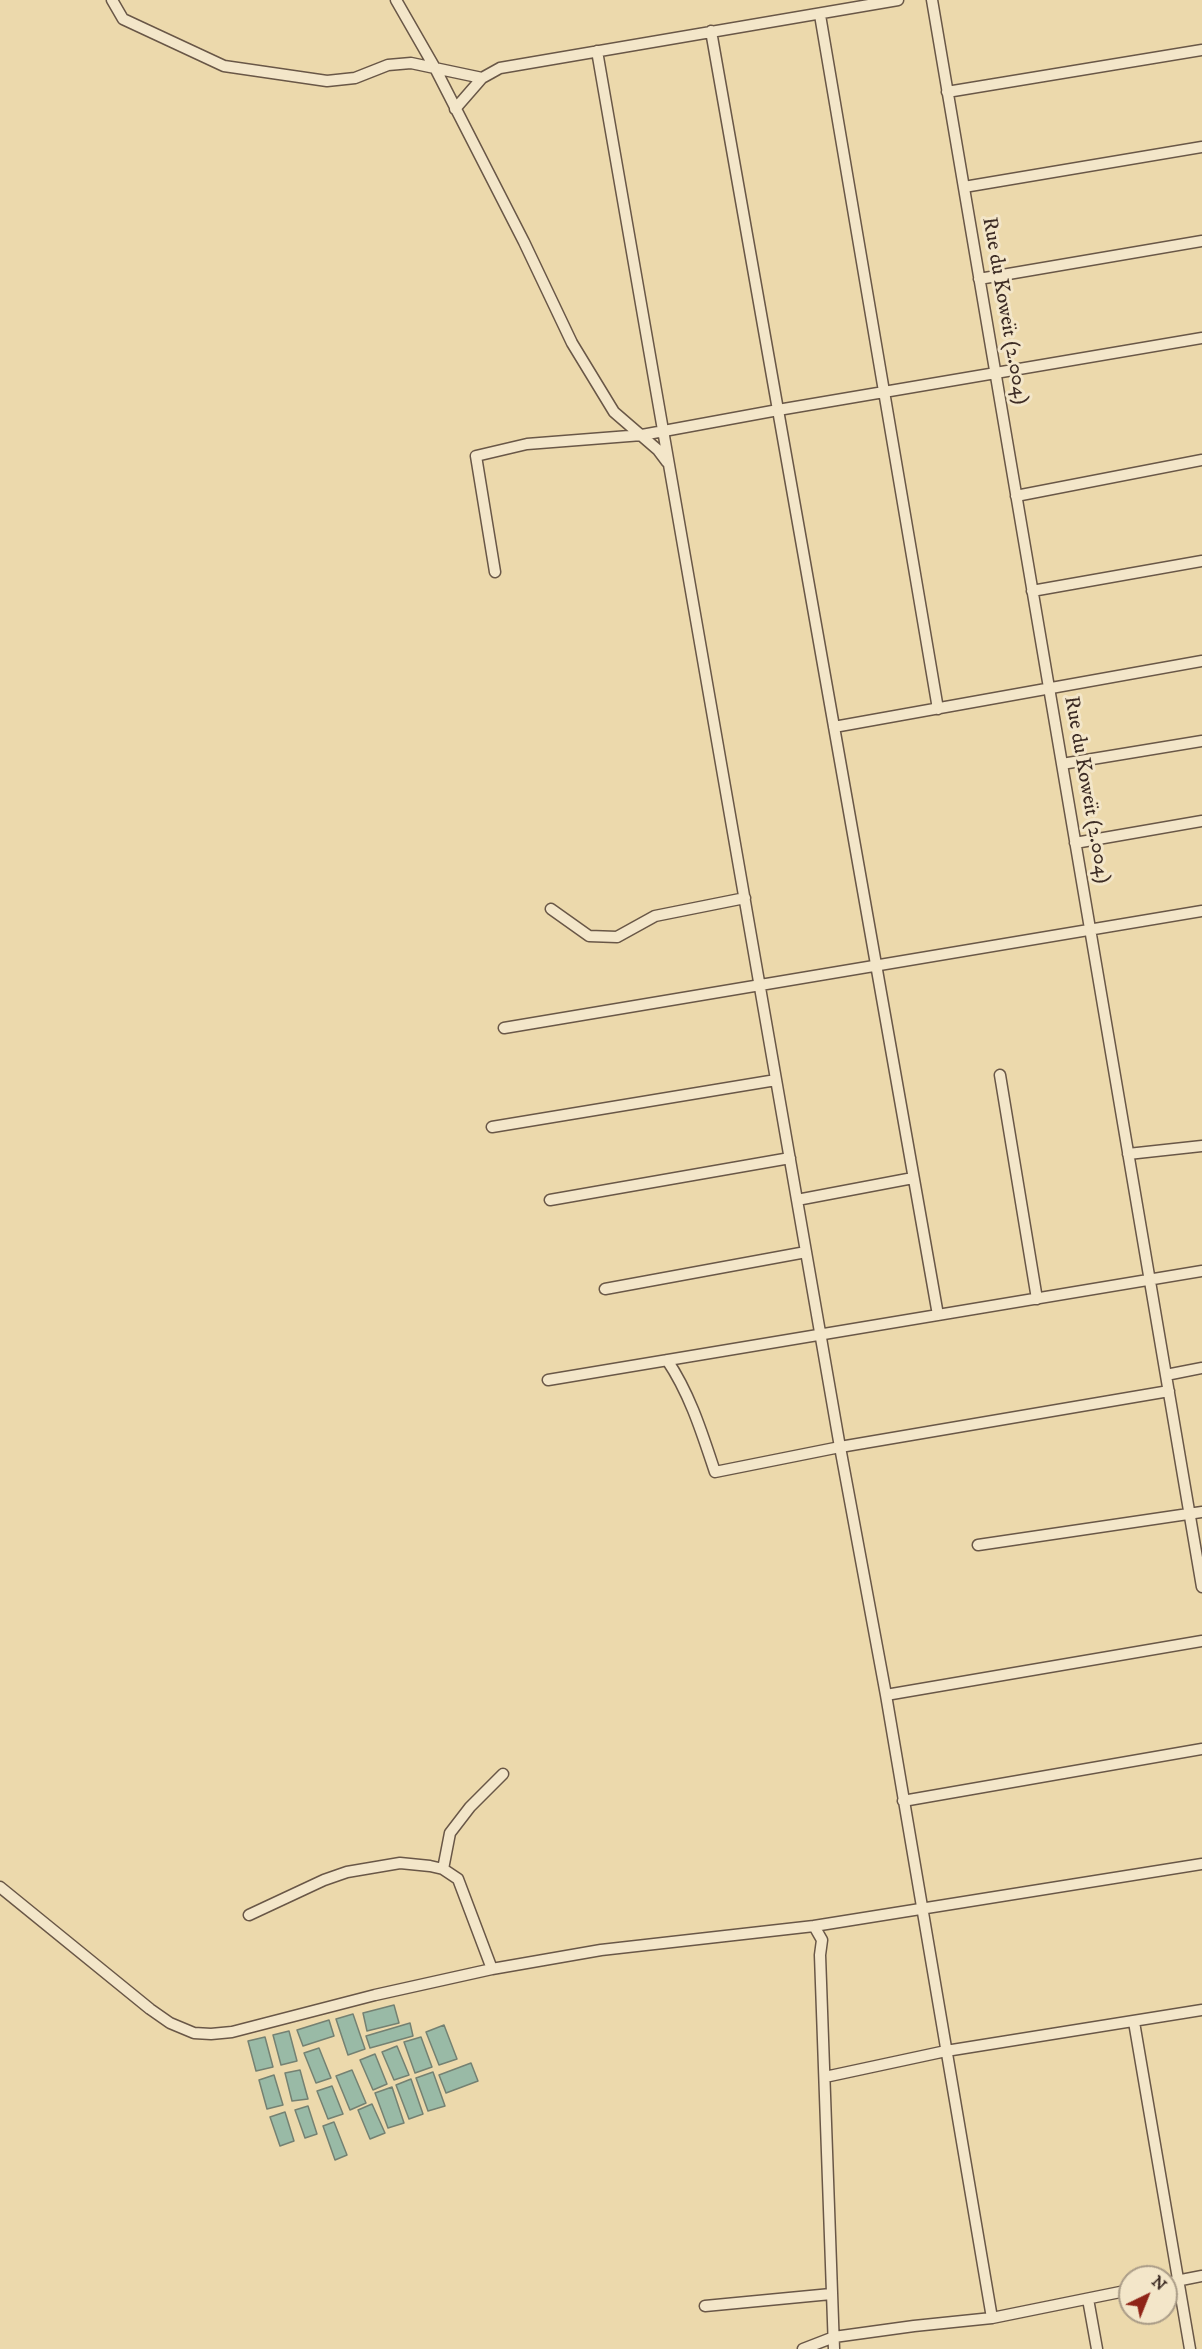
<!DOCTYPE html>
<meta charset="utf-8">
<style>
body{margin:0}
#map{position:relative;width:1202px;height:2349px;overflow:hidden;background:#ecd9ac;font-family:"IM FELL DW Pica",serif}
canvas{display:block}
.north{position:absolute;left:1118px;top:2265px;width:60px;height:60px;box-sizing:border-box;background:#f3e6c9;border:2px solid #aa9c87;border-radius:50%;rotate:43deg;font-size:16px;font-weight:700;line-height:24px;text-align:center;color:#3d2c25}
.north::after{content:'';display:block;margin:auto;width:21px;height:27px;background:#8f2418;clip-path:polygon(50% 0,100% 100%,50% 72%,0 100%)}
</style>
<div id="map">
<canvas width="1202" height="2349"></canvas>
<div class="north">N</div>
</div>
<script>
const ctx = document.querySelector('canvas').getContext('2d');
ctx.lineJoin = 'round';
function paint(path, color) {
  ctx.fillStyle = color;
  ctx.fill(path, 'evenodd');
}
function strokePath(path, color, width, dash) {
  ctx.strokeStyle = color;
  ctx.lineWidth = width;
  ctx.lineCap = dash ? 'butt' : 'round';
  ctx.setLineDash(dash || []);
  ctx.stroke(path);
}
function write(font, color, halo, rows, align = 'center') {
  ctx.font = font + ' "IM FELL DW Pica",serif';
  ctx.lineWidth = 6;
  ctx.setLineDash([]);
  ctx.textBaseline = 'middle';
  ctx.strokeStyle = halo;
  ctx.fillStyle = color;
  for (const [text, x, y, turn = 0] of rows) {
    ctx.save();
    ctx.translate(x, y);
    ctx.rotate((+turn || 0) * Math.PI / 180);
    ctx.textAlign = isNaN(turn) ? turn : align;
    if (halo) ctx.strokeText(text, 0, 0);
    ctx.fillText(text, 0, 0);
    ctx.restore();
  }
}
const water = new Path2D(`
 M394,2005L399,2023L367,2031L363,2013Z
 M353,2014L365,2049L348,2055L336,2019Z
 M329,2020L334,2036L303,2046L297,2030Z
 M410,2023L413,2036L370,2048L366,2036Z
 M444,2025L457,2059L439,2065L426,2032Z
 M289,2031L297,2061L281,2065L273,2035Z
 M265,2037L273,2067L256,2071L248,2041Z
 M421,2037L432,2067L415,2073L404,2042Z
 M397,2046L409,2075L394,2080L382,2052Z
 M319,2048L331,2078L316,2083L304,2053Z
 M375,2054L387,2084L373,2090L360,2060Z
 M471,2063L478,2081L446,2093L439,2075Z
 M300,2070L308,2099L292,2101L285,2073Z
 M352,2070L366,2103L350,2110L336,2076Z
 M433,2072L445,2106L428,2111L416,2078Z
 M274,2075L283,2105L267,2109L259,2080Z
 M411,2079L423,2114L409,2119L396,2085Z
 M332,2086L343,2114L328,2119L317,2091Z
 M392,2087L404,2123L388,2128L375,2093Z
 M372,2104L385,2133L370,2139L358,2110Z
 M308,2106L317,2134L305,2138L295,2110Z
 M285,2112L294,2141L280,2146L270,2117Z
 M334,2122L347,2155L335,2160L323,2126Z`);
paint(water, '#99baa6');
strokePath(water, '#748172', 1.5);
const street = new Path2D(`
 M112,0L123,19L224,66L327,81L355,78L388,65L411,63L482,78
 M396,0L435,68L524,242L572,343L614,412L658,450L667,462
 M932,0L1202,1587
 M820,15L938,709
 M711,31L938,1315
 M597,51L840,1447L886,1695L992,2318
 M947,92L1202,50
 M455,109L482,78L500,68L898,0
 M964,187L1202,147
 M979,279L1202,241
 M1016,496L1202,460
 M495,572L476,456L527,444L642,435L778,410L1202,338
 M1032,591L1202,561
 M834,727L1202,661
 M1062,764L1202,741
 M1075,843L1202,821
 M551,909L589,936L617,937L655,916L745,898
 M504,1028L1202,911
 M1000,1075L1037,1299
 M492,1127L776,1080
 M1128,1154L1202,1146
 M550,1200L790,1158
 M797,1200L913,1178
 M605,1289L806,1252
 M667,1360C690,1394 702,1433 715,1472L840,1447L1169,1391
 M1166,1375L1202,1368
 M548,1380L1202,1271
 M978,1545L1202,1512
 M886,1695L1202,1641
 M903,1801L1202,1749
 M443,1869L450,1833L470,1807L503,1774
 M0,1887L150,2009L170,2023L194,2033L211,2034L232,2032L375,1995L492,1969L601,1950L814,1926L822,1940L820,1955L834,2349
 M249,1915L324,1880L347,1872L400,1863L430,1866L443,1869L458,1879L492,1969
 M814,1926L1202,1864
 M1134,2022L1190,2349
 M825,2077L946,2051L1202,2010
 M1166,2283L1202,2276
 M1088,2299L1097,2349
 M705,2306L831,2294
 M803,2349L834,2337L914,2326L992,2318L1130,2290`);
strokePath(street, '#695747', 13);
strokePath(street, '#f3e6c9', 10);
write('21px', '#3d2c25', '#f3e6c9', [
 ["Rue du Koweït (2.004)",1004,311,80],
 ["Rue du Koweït (2.004)",1086,790,80]
]);
</script>
